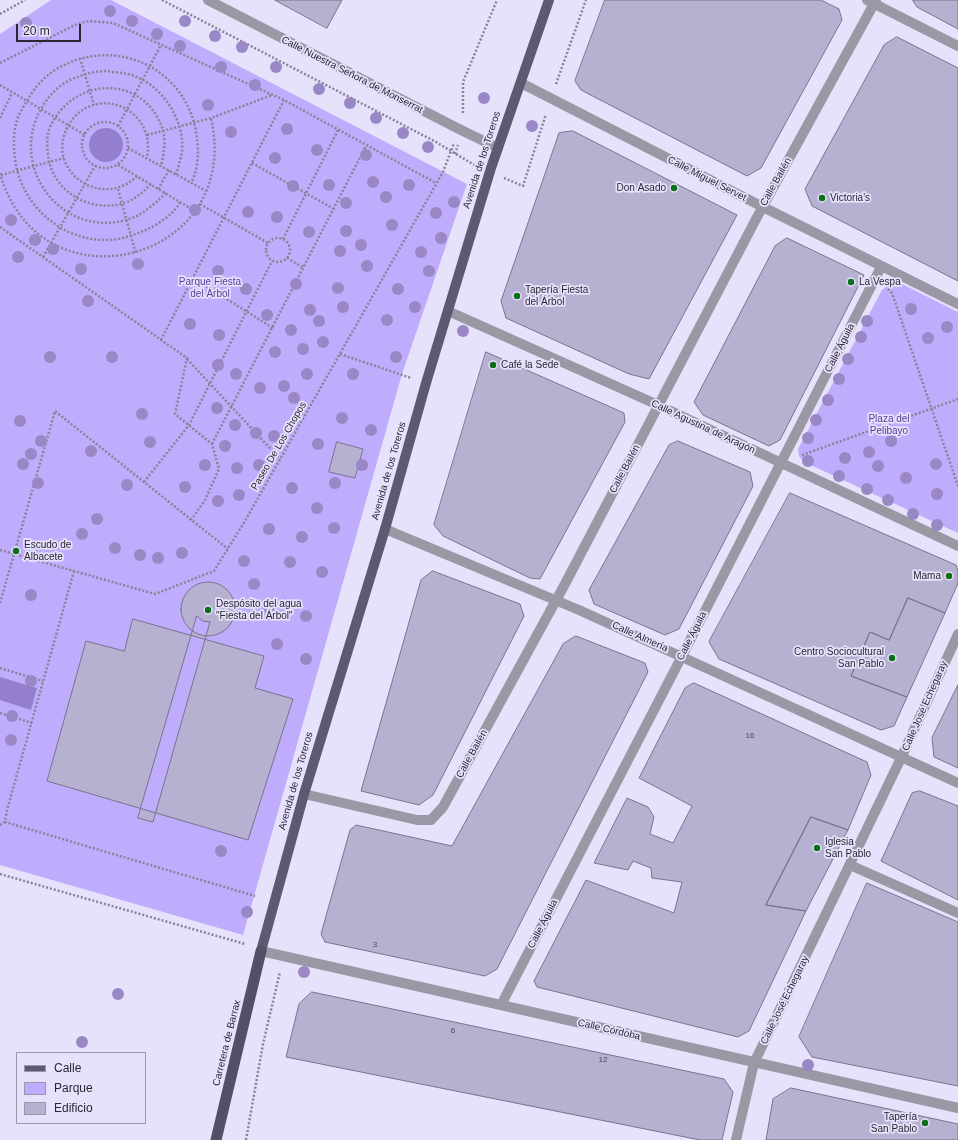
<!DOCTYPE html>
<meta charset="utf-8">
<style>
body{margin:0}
#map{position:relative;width:958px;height:1140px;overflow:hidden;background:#e7e2fc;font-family:Helvetica,sans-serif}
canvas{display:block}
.legend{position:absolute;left:16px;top:1052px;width:130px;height:72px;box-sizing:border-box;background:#e7e2fc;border:1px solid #9b97ab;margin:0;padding:5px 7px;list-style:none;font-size:12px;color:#292632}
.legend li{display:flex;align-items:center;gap:8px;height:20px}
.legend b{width:20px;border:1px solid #9b97ab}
.scale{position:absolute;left:16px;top:24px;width:65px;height:18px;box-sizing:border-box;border:2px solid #292632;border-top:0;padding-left:5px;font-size:12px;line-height:14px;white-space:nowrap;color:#292632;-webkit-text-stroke:3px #e7e2fc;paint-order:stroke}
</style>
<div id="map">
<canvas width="958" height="1140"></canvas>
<ul class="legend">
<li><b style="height:5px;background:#5e5971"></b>Calle</li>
<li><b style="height:11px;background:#bfacfc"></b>Parque</li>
<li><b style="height:11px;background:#b7b1d1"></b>Edificio</li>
</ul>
<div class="scale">20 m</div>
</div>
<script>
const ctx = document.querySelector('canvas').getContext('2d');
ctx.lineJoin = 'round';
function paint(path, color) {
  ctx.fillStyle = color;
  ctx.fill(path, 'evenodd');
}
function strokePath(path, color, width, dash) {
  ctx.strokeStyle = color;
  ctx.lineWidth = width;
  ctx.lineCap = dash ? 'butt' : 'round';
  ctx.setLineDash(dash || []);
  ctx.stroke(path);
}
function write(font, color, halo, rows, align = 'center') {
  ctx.font = font + ' Helvetica,sans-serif';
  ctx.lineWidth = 3.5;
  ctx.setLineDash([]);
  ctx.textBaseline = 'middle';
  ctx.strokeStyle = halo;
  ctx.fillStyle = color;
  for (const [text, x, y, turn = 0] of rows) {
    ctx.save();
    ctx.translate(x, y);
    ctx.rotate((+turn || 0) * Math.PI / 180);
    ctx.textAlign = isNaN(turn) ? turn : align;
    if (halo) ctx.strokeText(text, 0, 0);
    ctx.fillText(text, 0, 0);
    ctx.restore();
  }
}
paint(new Path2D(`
 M51,0H111L467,184L402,374L243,935L0,865V34Z
 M900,283L958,312V533L804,462L799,456L798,449L882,290L890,284Z`), '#bfacfc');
paint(new Path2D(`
 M89 145a17 17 0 1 1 34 0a17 17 0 1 1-34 0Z
 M0,677L37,688L31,710L0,700Z`), '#937fce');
const building = new Path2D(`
 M275,0H342L327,28Z
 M605,0H821L839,9L842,20L761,168L747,176L581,90L575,81Z
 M913,0H958V29L917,7Z
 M897,37L958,68V281L812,206L805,189L884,45Z
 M573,131L737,215L649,379L629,374L506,318L501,301L559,133Z
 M787,238L864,275L780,440L769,446L703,415L694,402L775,246Z
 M486,352L624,413L625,422L540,579L530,578L443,536L434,525Z
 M678,441L750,472L753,486L679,629L665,635L594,604L589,590L669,445Z
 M337,442L363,449L355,478L329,472Z
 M790,493L956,565L958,571V583L945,613L908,598L889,640L870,632L851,676L907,697L894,726L881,730L719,659L709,642Z
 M433,571L520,604L524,616L433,795L419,805L361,791L421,580Z
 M181 609a27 27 0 1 1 54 0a27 27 0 1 1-54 0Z
 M908,598L945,613L907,697L851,676L870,632L889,640Z
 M197,616L203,621L210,622L153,822L138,818Z
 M133,619L264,656L255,688L293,699L248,840L47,781L86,641L124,651Z
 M576,636L645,663L648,672L497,969L485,976L325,942L321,934L350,830L356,825L452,846L563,644Z
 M694,683L867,762L871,775L848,830L811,817L766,905L806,911L749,1031L738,1037L537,987L534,981L586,880L674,913L682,882L652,878L651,868L633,861L628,870L594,863L627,798L648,807L654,817L650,834L673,843L692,806L639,778L685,688Z
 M958,685V768L934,757L932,738Z
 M920,791L958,806V900L881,861L912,793Z
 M811,817L848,830L806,911L766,905Z
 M867,883L958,922V1086L812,1057L799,1037Z
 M312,992L724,1079L733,1092L722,1140H700L286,1057L299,1004Z
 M791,1088L958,1124V1140H766L773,1099Z`);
paint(building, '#b7b1d1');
strokePath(building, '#797390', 1);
strokePath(new Path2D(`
 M162,0L436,142L476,166
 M0,14L25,0
 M80,58L94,105
 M0,63L77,24L89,21L113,23L284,100L436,183
 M556,84L586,0
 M0,85L85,135
 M463,113V82L497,0
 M0,118L12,93
 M82 145a23 23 0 1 1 46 0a23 23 0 1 1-46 0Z
 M118,126L161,45
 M147,135L211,118L272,95
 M128,148L206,191
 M455,154L458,145
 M252,163L334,209
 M118,165L195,211
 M0,173C39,314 244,263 211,118
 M1,175L64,158
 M137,176C101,211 44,170 68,126C93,82 157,107 147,158
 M504,178L523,186L546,114
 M151,184C142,193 133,201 121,204C87,212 52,190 48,155C47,145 46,134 51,125C76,75 145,75 163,130C166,142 164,154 161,166
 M118,189L136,254
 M158,189L169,170
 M166,193C154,204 142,216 126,220C61,238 8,167 41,109C48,97 57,86 70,80C84,74 99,69 114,72C120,73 126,73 132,75C162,85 185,120 182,151C181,159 178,167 176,175
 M180,202C175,213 159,224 148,229C134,235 118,241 102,240C57,238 20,202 15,158C13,143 13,125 21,111C30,95 39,80 55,70C115,33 190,69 197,139C199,152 198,171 191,183
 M200,204L268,243
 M0,227L187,358L175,414L212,444L219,469L205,500L191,520
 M266 250a12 12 0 1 1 24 0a12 12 0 1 1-24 0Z
 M283,239L338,130
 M43,257L95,166
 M287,258L304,268
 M193,278L273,328
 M888,289L892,293L958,486
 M161,340L284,100
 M340,354L411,378
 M187,359L280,459
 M212,444L366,146
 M802,455L958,399
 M144,482L189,425L272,261
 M0,550L155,594L214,571L245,521L443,172L454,143
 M74,571L7,810L5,822L255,896
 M0,603L55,411L228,549
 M0,668L43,681
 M0,713L32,723
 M0,825L5,822
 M0,874L245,944
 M246,1140L263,1044L280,972`), '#878396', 2.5, [2, 2]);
strokePath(new Path2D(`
 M208,0L459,129L498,148
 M867,0L958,46
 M521,83L763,207L958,304
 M448,311L658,405L958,546
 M385,529L579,610L958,783
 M304,794L417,820H431L443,807L566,582L756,219L876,0
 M850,865L958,913
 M261,951L958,1108
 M501,1005L682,656L881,267
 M736,1140L754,1063L901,758L958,634`), '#9b98a6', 10);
strokePath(new Path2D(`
 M261,951L304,794L385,529L426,383L491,168L549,0`), '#5e5971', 10);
strokePath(new Path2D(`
 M216,1140L261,951`), '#544e67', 11);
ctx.fillStyle = '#9987c6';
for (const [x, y] of [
 [110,11],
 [132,21],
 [185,21],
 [26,23],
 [157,34],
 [215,36],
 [180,46],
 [242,47],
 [221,67],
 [276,67],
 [255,85],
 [319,89],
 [484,98],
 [350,103],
 [208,105],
 [376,118],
 [532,126],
 [287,129],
 [231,132],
 [403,133],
 [428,147],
 [317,150],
 [366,155],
 [275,158],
 [373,182],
 [329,185],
 [409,185],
 [293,186],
 [386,197],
 [454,202],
 [346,203],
 [195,210],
 [248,212],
 [436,213],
 [277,217],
 [11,220],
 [392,225],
 [346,231],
 [309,232],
 [441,238],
 [35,240],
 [361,245],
 [53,249],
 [340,251],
 [421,252],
 [18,257],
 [138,264],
 [367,266],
 [81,269],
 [218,271],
 [429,271],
 [296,284],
 [338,288],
 [246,289],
 [398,289],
 [88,301],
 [343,307],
 [415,307],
 [911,309],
 [310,310],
 [267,315],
 [387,320],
 [319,321],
 [867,321],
 [190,324],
 [947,327],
 [291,330],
 [463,331],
 [219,335],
 [861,337],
 [928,338],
 [323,342],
 [303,349],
 [275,352],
 [50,357],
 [112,357],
 [396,357],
 [848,359],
 [218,365],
 [236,374],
 [307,374],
 [353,374],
 [839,379],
 [284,386],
 [260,388],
 [294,398],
 [828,400],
 [217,408],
 [142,414],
 [342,418],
 [816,420],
 [20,421],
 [235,425],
 [371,430],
 [256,433],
 [274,436],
 [808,438],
 [41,441],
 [891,441],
 [150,442],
 [318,444],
 [225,446],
 [91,451],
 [869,452],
 [31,454],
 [845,458],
 [808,461],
 [23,464],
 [936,464],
 [205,465],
 [259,465],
 [362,465],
 [878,466],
 [237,468],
 [839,476],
 [906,478],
 [38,483],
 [335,483],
 [127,485],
 [185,487],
 [292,488],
 [867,489],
 [937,494],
 [239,495],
 [888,500],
 [218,501],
 [317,508],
 [913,514],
 [97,519],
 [937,525],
 [334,528],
 [269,529],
 [82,534],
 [302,537],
 [115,548],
 [182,553],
 [140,555],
 [158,558],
 [244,561],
 [290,562],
 [322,572],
 [254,584],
 [31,595],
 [269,607],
 [306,616],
 [277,644],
 [306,659],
 [31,681],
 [12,716],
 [11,740],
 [221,851],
 [247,912],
 [304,972],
 [118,994],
 [82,1042],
 [808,1065]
]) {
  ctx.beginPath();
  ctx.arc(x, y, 6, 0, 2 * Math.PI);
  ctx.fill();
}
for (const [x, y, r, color] of [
 [674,188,4,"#0e6e1b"],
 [822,198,4,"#0e6e1b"],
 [851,282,4,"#0e6e1b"],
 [517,296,4,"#0e6e1b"],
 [493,365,4,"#0e6e1b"],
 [16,551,4,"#0e6e1b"],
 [949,576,4,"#0e6e1b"],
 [208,610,4,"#0e6e1b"],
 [892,658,4,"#0e6e1b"],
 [817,848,4,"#0e6e1b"],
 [925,1123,4,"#0e6e1b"]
]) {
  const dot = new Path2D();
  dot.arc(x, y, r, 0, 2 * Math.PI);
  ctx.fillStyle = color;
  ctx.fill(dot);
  strokePath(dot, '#e7e2fc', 1.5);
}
write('8px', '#4c495a', null, [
 ["16",750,736],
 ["3",375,945],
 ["6",453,1031],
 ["12",603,1060]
]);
write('10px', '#292632', '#e7e2fc', [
 ["Calle Nuestra Señora de Monserrat",352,75,27],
 ["Avenida de los Toreros",482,160,-72],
 ["Calle Miguel Servet",707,179,27],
 ["Calle Bailén",776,182,-61],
 ["Calle Águila",840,348,-63],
 ["Calle Agustina de Aragón",703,427,25],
 ["Paseo De Los Chopos",279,446,-60],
 ["Calle Bailén",625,469,-62],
 ["Avenida de los Toreros",389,471,-74],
 ["Calle Águila",692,636,-63],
 ["Calle Almería",640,637,24],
 ["Calle José Echegaray",925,706,-66],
 ["Calle Bailén",472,754,-61],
 ["Avenida de los Toreros",296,781,-74],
 ["Calle Águila",543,924,-63],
 ["Calle José Echegaray",785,1000,-64],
 ["Calle Córdoba",609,1030,13],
 ["Carretera de Barrax",227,1043,-76]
]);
write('10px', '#292632', '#e7e2fc', [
 ["Don Asado",666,188,"right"],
 ["Victoria's",830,198],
 ["La Vespa",859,282],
 ["Tapería Fiesta",525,290],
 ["del Árbol",525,302],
 ["Café la Sede",501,365],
 ["Escudo de",24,545],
 ["Albacete",24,557],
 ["Mama",941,576,"right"],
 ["Despósito del agua",216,604],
 ["\"Fiesta del Árbol\"",216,616],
 ["Centro Sociocultural",884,652,"right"],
 ["San Pablo",884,664,"right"],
 ["Iglesia",825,842],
 ["San Pablo",825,854],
 ["Tapería",917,1117,"right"],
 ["San Pablo",917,1129,"right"]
], 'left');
write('10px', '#593c99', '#e7e2fc', [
 ["Parque Fiesta",210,282],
 ["del Árbol",210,294],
 ["Plaza del",889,419],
 ["Pelibayo",889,431]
]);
</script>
